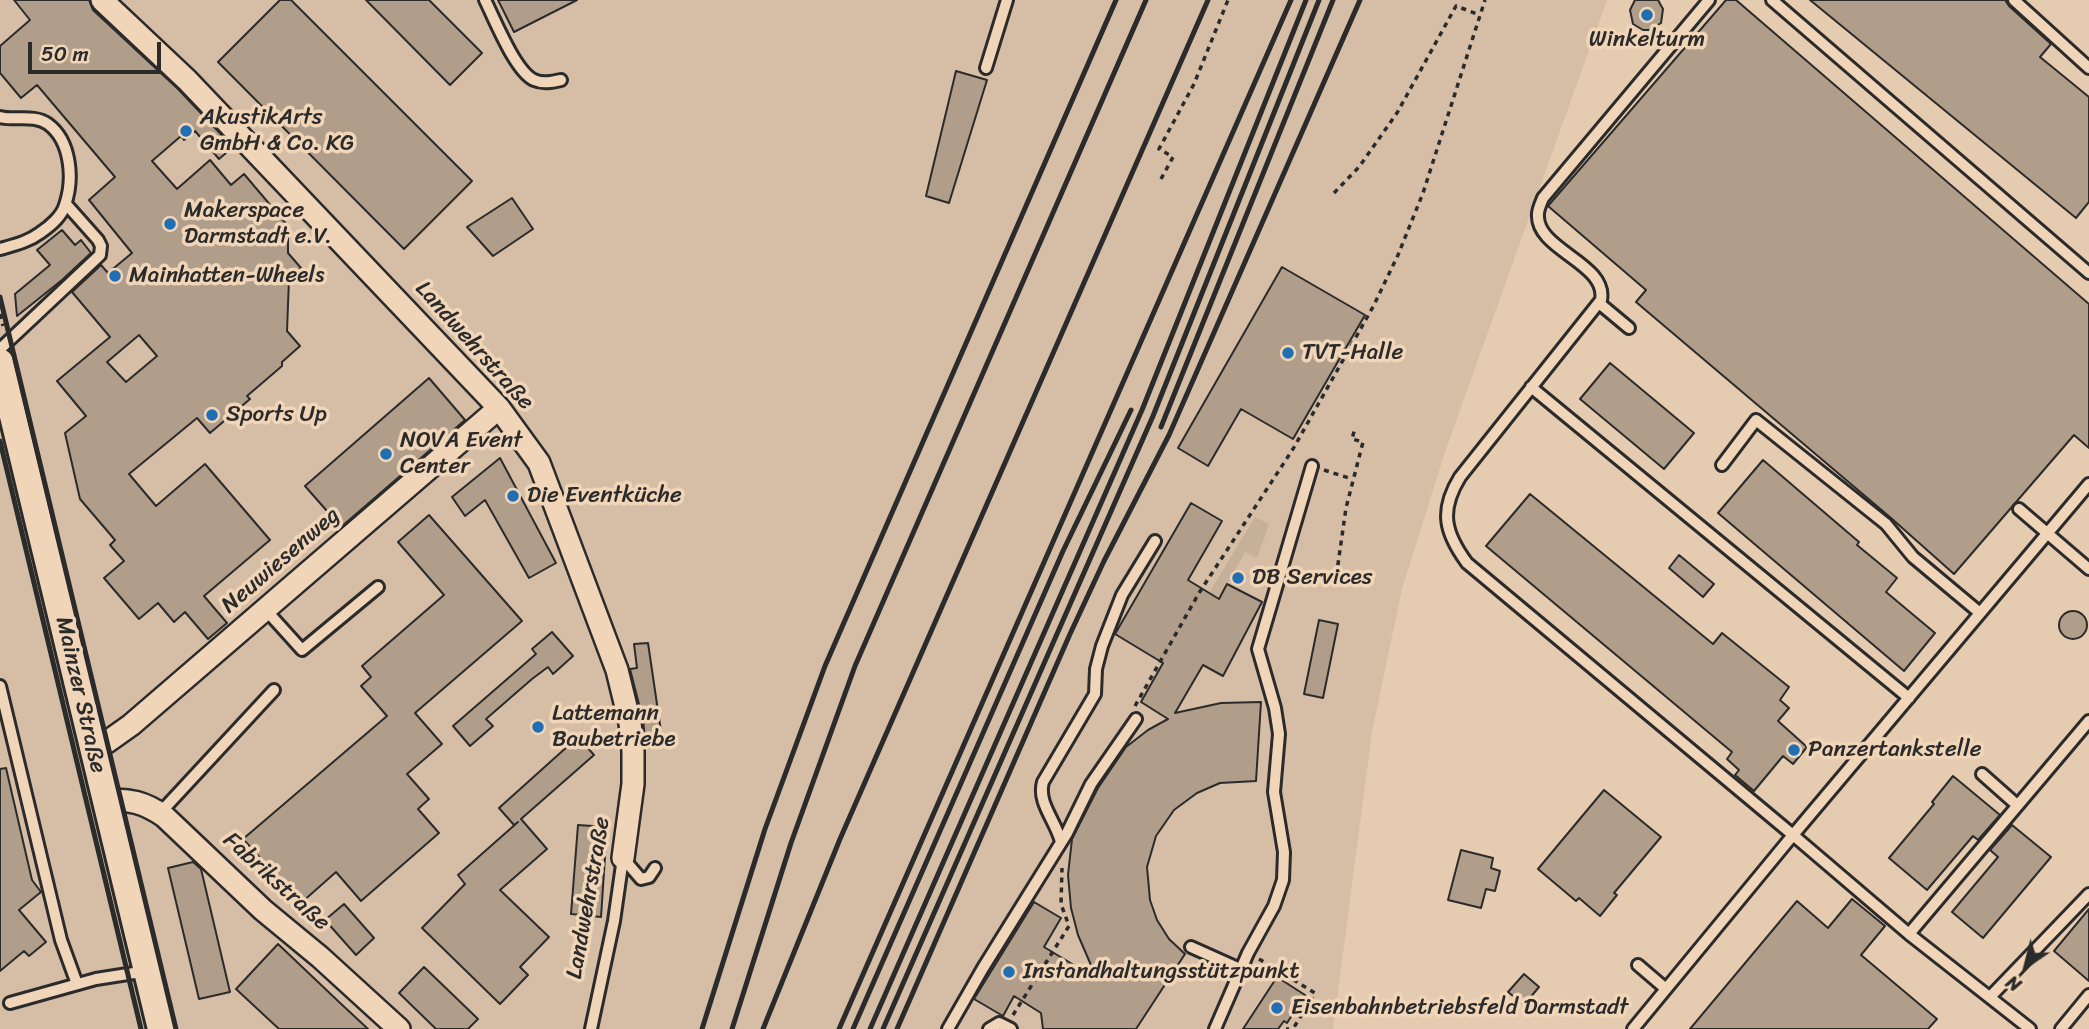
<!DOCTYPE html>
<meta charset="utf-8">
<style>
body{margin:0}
#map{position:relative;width:2089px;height:1029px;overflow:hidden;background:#e5cbb0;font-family:Sriracha,sans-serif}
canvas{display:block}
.north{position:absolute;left:1991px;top:931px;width:70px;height:70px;-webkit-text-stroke:5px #f1d5b8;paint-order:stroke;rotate:215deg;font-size:19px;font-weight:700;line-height:28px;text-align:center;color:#2b2b2b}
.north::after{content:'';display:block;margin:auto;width:24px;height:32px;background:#2b2b2b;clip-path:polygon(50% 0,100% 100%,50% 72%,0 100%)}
.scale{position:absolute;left:28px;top:42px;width:133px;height:32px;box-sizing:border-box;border:4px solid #2b2b2b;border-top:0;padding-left:9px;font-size:21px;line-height:24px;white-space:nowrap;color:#2b2b2b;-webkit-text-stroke:5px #f1d5b8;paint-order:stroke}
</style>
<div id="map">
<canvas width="2089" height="1029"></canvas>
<div class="north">N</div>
<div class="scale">50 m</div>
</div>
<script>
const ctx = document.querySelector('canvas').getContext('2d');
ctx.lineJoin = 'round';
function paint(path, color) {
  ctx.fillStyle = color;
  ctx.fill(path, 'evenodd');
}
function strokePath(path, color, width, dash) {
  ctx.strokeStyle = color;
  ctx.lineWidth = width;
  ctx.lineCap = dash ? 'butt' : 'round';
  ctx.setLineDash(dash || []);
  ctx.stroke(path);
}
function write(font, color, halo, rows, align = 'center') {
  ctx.font = font + ' Sriracha,sans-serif';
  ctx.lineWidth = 7;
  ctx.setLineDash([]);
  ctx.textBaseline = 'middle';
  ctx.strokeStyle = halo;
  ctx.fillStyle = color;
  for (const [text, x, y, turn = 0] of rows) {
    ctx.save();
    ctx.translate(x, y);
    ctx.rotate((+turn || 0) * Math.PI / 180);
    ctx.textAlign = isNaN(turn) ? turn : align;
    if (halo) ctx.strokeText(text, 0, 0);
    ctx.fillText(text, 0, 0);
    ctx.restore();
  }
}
paint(new Path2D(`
 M0,0H1607L1445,452L1402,589L1372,732L1333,1029H0Z`), '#d5bea5');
paint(new Path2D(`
 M1255,517L1269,524L1257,558L1245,552L1219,599L1209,593Z`), '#c6b099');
const building = new Path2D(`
 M14,0H89L93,10L178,89L233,147L219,159L195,131L184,140L181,136L152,161L177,189L210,160L231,185L244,174L288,226V253L301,268L289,279L287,331L300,346L282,362V366L247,396L250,399L210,433L197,418L129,474L156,506L205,464L270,540L204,596L227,623L208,639L185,612L174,622L158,603L139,619L104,578L124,561L110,545L115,540L80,499L65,433L86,416L57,381L110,337L72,292L101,265L108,273L132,253L89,200L115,177L37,85L21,98L0,73V46L30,20ZM139,335L157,356L126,382L107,362Z
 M280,0H291L472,181L404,249L218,62Z
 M366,0H429L482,53L450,85Z
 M498,0H577L514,32Z
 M1635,0H1658L1663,9L1661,23L1649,30H1643L1633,24L1630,10Z
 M1726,0H1736L2089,304V448L2074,435L1954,574L1891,518L1636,302L1646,290L1548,206Z
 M1810,0H2005L2009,6L2051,44L2040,57L2089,97V202L2076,218Z
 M956,71L987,80L949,203L926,196Z
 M512,198L533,229L493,256L467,227Z
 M62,230L75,245L81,240L91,253L62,280L17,316L15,294L50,265L37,250Z
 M1282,267L1365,315L1293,439L1241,409L1208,466L1178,448Z
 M1610,363L1694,433L1664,469L1580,399Z
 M429,378L465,420L341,527L305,486Z
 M500,458L556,563L529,578L485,500L465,516L452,497Z
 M1763,460L1859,542L1857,545L1897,578L1886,592L1935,633L1904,671L1718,513Z
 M1530,494L1713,644L1722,633L1789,687L1780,700L1789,708L1778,721L1807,747L1793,764L1783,756L1754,791L1735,775L1739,770L1727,759L1732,752L1486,546Z
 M1191,503L1222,521L1188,580L1219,599L1227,584L1262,602L1223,676L1203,665L1175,713L1221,703L1261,702L1256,781L1220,783L1197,793L1174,810L1156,836L1147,867L1150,900L1157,920L1169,939L1185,954L1136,1029H1043L1041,1013L1014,996L1003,1016L974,999L1034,902L1061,918L1044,947L1097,979L1078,935L1071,908L1068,875L1072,839L1098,788L1126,747L1148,730L1168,719L1141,702L1163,663L1115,634Z
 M429,515L522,621L415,713L442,744L407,774L429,799L418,809L439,833L361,901L336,872L301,903L243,839L387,716L361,686L371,677L362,666L444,595L398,542Z
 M1679,555L1714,584L1703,597L1669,568Z
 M2059 625a14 14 0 1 1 28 0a14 14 0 1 1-28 0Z
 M1319,620L1338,624L1323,698L1304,694Z
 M552,632L573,656L553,674L548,667L532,679L486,719L493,726L470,746L453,726L536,654L532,649Z
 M648,643L663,745L646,748L643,720L630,669L637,668L634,644Z
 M578,737L594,755L521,819L547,849L500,890L549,937L520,967L528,975L500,1004L422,928L465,884L458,875L518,822L514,825L499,808Z
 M6,768L32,880L41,892L19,910L46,942L29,956L24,951L0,971V769Z
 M1953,776L2000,815L1978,840L1973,836L1927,890L1889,858L1934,804L1932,802Z
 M1604,790L1661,837L1614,893L1617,895L1600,916L1579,898L1576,901L1538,869Z
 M578,825L607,827L601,917L571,914Z
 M2012,825L2051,857L1983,938L1952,912L1998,857L1990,850Z
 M1461,850L1493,858L1491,868L1500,871L1495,891L1486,889L1481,908L1448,900Z
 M193,862L201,869L230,992L199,999L168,868Z
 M1852,899L1885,926L1861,955L1937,1019L1928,1029H1690L1797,901L1828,928Z
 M344,904L374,938L356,955L325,920Z
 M2089,909V981L2054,951Z
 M278,944L338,1001L368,1029H279L236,989Z
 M424,967L478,1019L468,1029H436L399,993Z
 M1524,974L1539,987L1524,1005L1508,992Z
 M1277,977L1305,995L1287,1023L1284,1021L1278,1029H1243Z`);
paint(building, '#b09e8b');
strokePath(building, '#2b2b2b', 2);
const service = new Path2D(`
 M485,0C495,20 515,71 534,80C543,84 552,82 561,80
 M1772,0L2089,273
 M2014,0L2089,68
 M986,68L1007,0
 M0,117C15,121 34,114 48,124C71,141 74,179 65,205C62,216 49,227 40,233C28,242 14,245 0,249
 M1599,303L1629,328
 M0,349L100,255L101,246L98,240L66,204
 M1531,387L1909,698
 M1722,465L1756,420L1886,524L1913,557L1980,613
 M2019,509L2089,569
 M265,609L302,650L378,587
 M0,686L61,940L77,984
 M1982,774L2017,805
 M160,813L274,690
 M1061,842C1056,821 1037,803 1043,782L1095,694L1096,669L1102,646L1122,595L1155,541
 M623,858L641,879L649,877L655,868
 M1909,934L2089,721
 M1191,947L1240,969
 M1638,965L1666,989
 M1990,997L2089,894
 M10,1003L96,979L147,971
 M591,1029L614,921L623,858
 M948,1029L983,968L1067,833L1091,784L1136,719
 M989,1029L999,1023L1011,1029
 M1215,1029L1248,953L1274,906L1283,880L1284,852L1274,792L1279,734L1275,708L1258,649L1312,466
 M1633,1029L1793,835L1467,563C1445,533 1439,511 1460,477L1601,300C1608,263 1535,250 1538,214C1538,209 1541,203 1543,198L1709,0
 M2030,1029L1909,934L1793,835L2089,484
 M2061,1029L2089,995`);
const minor = new Path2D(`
 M102,0L187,80L499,408L539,463L617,670L630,723L633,751V784L623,858
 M92,747L107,742L131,725L499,408
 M105,801C129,798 145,803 164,816L263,910L320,957L399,1029`);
const tertiary = new Path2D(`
 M0,362L161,1029`);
strokePath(service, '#2b2b2b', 16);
strokePath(minor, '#2b2b2b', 26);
strokePath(tertiary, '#2b2b2b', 32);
strokePath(new Path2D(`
 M1161,179L1173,157L1159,149L1194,84L1228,0
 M1334,193L1359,167L1397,113L1456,6L1480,15
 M0,314L3,326
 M1324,470L1352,479
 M1335,585L1346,508L1363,442L1352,439L1355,428
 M1135,706L1199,593L1293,449L1374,305L1398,255L1423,193L1485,0
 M1259,959L1315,993L1293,1029
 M1013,1015L1069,926L1061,904L1062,868
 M1286,1029H1289`), '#2b2b2b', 3.5, [5, 5]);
strokePath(service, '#f1d5b8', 10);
strokePath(minor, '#f1d5b8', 21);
strokePath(tertiary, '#f1d5b8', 26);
strokePath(new Path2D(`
 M0,297L176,1029
 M1161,427L1333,0
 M0,441L141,1029
 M702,1029L765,829L825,666L1116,0
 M732,1029L791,843L855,666L1146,0
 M763,1029L840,839L1208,0
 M839,1029L1291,0
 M853,1029L1063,551L1131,410
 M870,1029L1142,410L1306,0
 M883,1029L1153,416L1319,0
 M897,1029L1070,634L1104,561L1169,435L1360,0`), '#2b2b2b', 5);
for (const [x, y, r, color] of [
 [1647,15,7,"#1f6fb2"],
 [186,131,7,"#1f6fb2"],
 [170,224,7,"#1f6fb2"],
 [115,276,7,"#1f6fb2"],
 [1288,353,7,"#1f6fb2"],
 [212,415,7,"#1f6fb2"],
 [386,454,7,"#1f6fb2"],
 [513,496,7,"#1f6fb2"],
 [1238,578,7,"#1f6fb2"],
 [538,727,7,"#1f6fb2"],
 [1794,750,7,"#1f6fb2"],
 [1009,972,7,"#1f6fb2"],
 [1277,1008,7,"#1f6fb2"]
]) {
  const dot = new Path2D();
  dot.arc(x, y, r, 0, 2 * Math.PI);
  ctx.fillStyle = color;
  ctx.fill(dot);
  strokePath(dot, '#f1d5b8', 2.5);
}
write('23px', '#2b2b2b', '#f1d5b8', [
 ["Winkelturm",1647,40,"center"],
 ["AkustikArts",200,118],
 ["GmbH & Co. KG",200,144],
 ["Makerspace",184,211],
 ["Darmstadt e.V.",184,237],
 ["Mainhatten-Wheels",129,276],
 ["TVT-Halle",1302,353],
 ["Sports Up",226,415],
 ["NOVA Event",400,441],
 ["Center",400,467],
 ["Die Eventküche",527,496],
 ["DB Services",1252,578],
 ["Lattemann",552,714],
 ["Baubetriebe",552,740],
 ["Panzertankstelle",1808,750],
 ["Instandhaltungsstützpunkt",1023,972],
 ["Eisenbahnbetriebsfeld Darmstadt",1291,1008]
], 'left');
write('23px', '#2b2b2b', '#f1d5b8', [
 ["Landwehrstraße",474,346,48],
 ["Neuwiesenweg",281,561,-41],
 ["Mainzer Straße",80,695,77],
 ["Fabrikstraße",276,882,42],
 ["Landwehrstraße",589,898,-80]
]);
</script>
